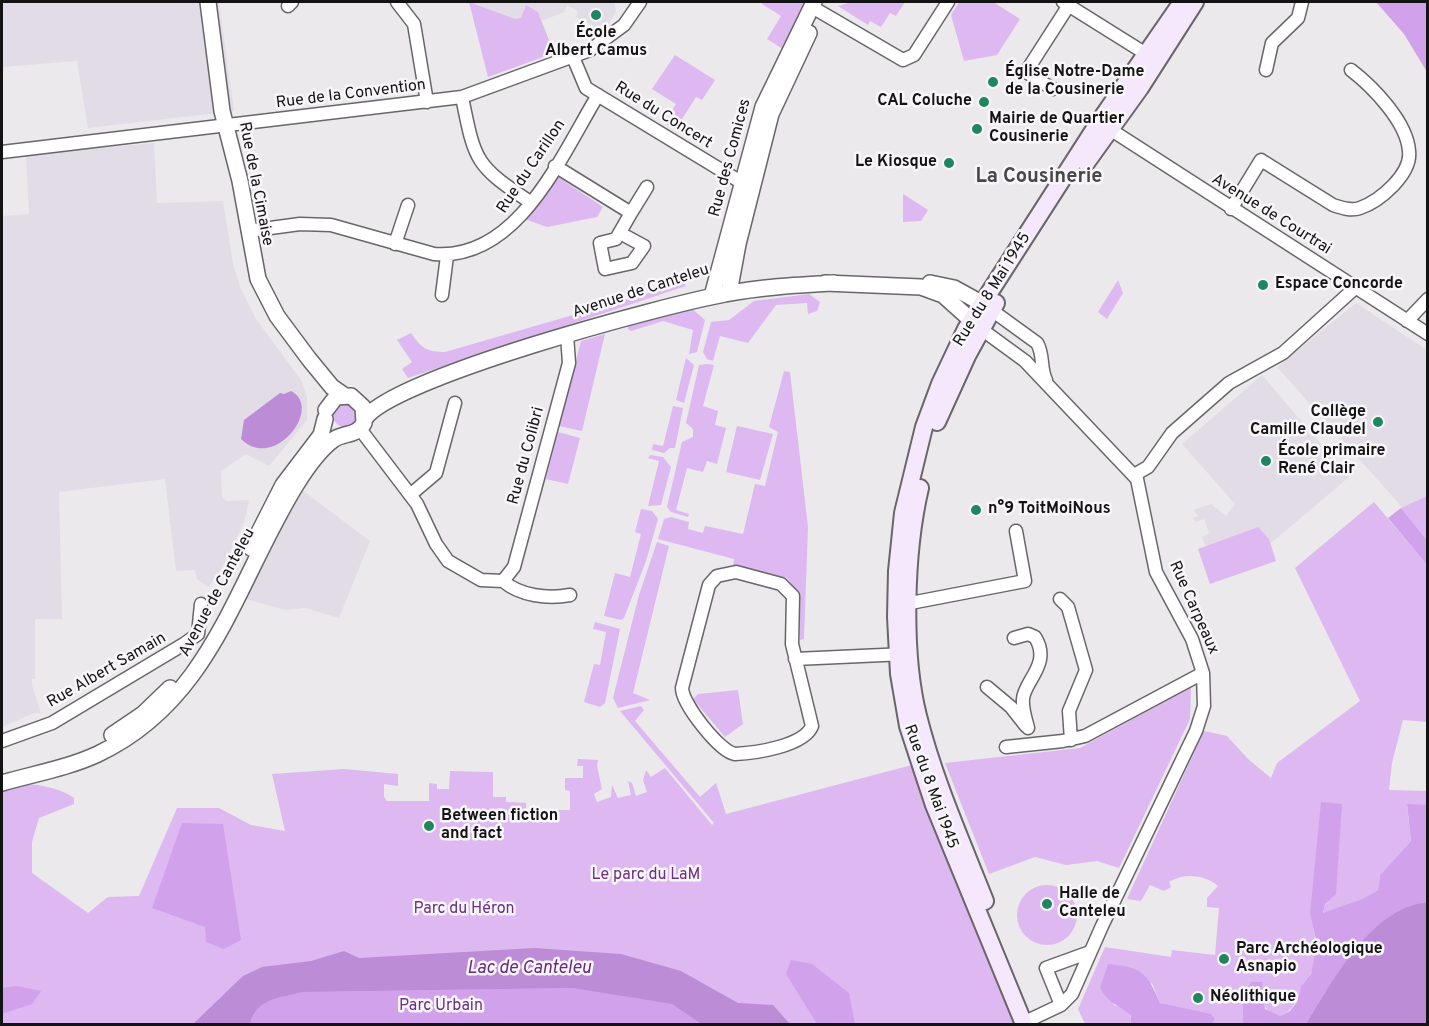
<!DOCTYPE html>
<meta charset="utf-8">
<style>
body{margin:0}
#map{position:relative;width:1429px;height:1026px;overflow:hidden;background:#ebe9ec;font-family:Overpass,sans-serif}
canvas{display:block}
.frame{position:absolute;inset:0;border:3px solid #131314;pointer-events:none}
</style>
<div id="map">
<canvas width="1429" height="1026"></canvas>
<div class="frame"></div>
</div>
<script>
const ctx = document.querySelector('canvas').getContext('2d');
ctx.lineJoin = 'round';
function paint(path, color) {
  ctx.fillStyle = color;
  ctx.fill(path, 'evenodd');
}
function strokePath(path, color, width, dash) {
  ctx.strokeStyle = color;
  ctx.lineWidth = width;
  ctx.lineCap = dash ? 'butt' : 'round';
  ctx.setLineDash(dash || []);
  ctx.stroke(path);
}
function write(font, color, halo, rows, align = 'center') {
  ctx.font = font + ' Overpass,sans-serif';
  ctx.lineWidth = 5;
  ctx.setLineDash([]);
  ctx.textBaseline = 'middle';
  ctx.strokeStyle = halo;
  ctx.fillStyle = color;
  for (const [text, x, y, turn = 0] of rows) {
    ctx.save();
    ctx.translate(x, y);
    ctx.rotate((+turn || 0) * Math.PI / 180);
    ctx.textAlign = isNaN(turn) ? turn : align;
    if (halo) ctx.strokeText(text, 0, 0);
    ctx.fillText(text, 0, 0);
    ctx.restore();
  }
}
paint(new Path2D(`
 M2,2H219L234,111L88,128L77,61L2,67Z
 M470,2H614L616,11L608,26L602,30L576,17L578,11L567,5L564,12L542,21L538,12L526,6L521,18L515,20Z
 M154,143L157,203L223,201L233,264L240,287L256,319L301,380L307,397V420L269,466L246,454L221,471L222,497L226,501L249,500L244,523L221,569L208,587L197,579L195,570L176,571L165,479L59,492L62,619H35V679H32V685L41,713H34L2,727V216L29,214L26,155Z
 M1356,303L1427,350V535L1277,367Z
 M1262,375L1349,477L1270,544L1258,527L1206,546L1202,537L1209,533L1204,519L1195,522L1193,518L1199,516L1193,510L1211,504L1226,516L1235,504L1182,444Z
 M302,490L370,541L339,618L305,608L285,610L246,599L283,520Z`), '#e2dce6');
paint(new Path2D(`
 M469,2L515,19L521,18L526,5L538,12L554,53L488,77Z
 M763,2H804L799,23L783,49L767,39L781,16L762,4Z
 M852,2H905L896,16L890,13L881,27L870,21L868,25L838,6Z
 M959,2H993L1020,19L997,55L964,61L951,15Z
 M675,55L715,80L702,100L696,97L675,130L665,123L676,104L652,89Z
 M558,177L603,207L597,217L547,227L525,219Z
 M903,194L928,210L921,221L903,222Z
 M1118,280L1123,293L1107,319L1098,312Z
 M684,283L686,286L408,378L402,369L412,362L397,340L411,333C421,348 427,352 445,352Z
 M809,294L820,302L817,311L808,314L807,303L776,305L748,343L720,336L713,361L707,359L703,352L711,322L729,320L754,301Z
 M691,308L705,320L697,352L689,354L693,330L663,321L631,331L628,329V325Z
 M605,334L582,431L559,426L581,341Z
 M686,358L694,365L684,403L676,400Z
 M707,364L714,365L703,406L718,411L715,425L726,428L717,464L707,461L703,472L687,468L676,510L689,514L688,517L671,512L667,507L682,442L693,437V429L686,423L699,365Z
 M784,371L790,372L808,527L804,639L800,640L799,596L787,578L733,565L734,559L658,539L664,519L671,517L689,522L688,529L703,533L705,526L743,534L755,484L765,486L778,432L769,427Z
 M333 415a12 12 0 1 1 24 0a12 12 0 1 1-24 0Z
 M673,406L683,408L675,448H670L664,453L652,450L653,444L663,446Z
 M737,426L773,434L760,480L726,472Z
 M558,432L580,438L568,484L546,479Z
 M650,455L663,457L671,467L661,505L648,506L659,461L648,458Z
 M1427,496V540L1401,508Z
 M1374,502L1427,565V722L1403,720L1392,763L1389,790L1427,791V805H1407L1411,841L1380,875L1378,890L1362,899L1323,914L1325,904L1331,901L1310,914C1315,933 1320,957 1310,975C1307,979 1303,982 1301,987C1296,1001 1295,1009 1280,1016L1269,1013L1264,1004L1262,982H1251L1243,995V1024H1212L1215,1019L1160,1003L1152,983L1113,1005L1122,1007L1131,1017V1024H1085L1078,1009L1105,947L1171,957L1172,950L1215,955L1219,908L1207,907V898L1218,886C1206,875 1184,872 1169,882L1171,887L1164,891L1150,885L1141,901L1127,899L1204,731L1227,736L1249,760L1271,778L1277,763L1360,701L1295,568Z
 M641,509L652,511L658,519L646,561L624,618L621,620L604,616L615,573L630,577L641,534L635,532Z
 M1258,527L1269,539L1276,561L1210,584L1198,549Z
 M657,542L669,546L633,693L650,700L618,708L613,698L639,595Z
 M595,622L620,629L605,703L600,707L584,702L594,664L600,665L606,632L593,629Z
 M1191,687L1190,719L1119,868L1097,861L1066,865L1035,857L989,874L945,763L1080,748Z
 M738,690L743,724L725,737L693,699L698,694Z
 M641,706L644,710L635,721L700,797L716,783L726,814L912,765L1018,1024H2V787C23,781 56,785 74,798V804L39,818L32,842V873L88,913L108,897L139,896L177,808H219L251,825L285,831L272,774L344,769L398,774V786L384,784V797L387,801H429V783L437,784V789H449L450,771L493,772V797H506V802L526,803V810H531V815H551L552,810H570V791L565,790V778H583V766H577L578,759L598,760L597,766L602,789L594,794L597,802L611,797L612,785L618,798L631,795L628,781L632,783L636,796L647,792L643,780L646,770L651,777L665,768L712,825L714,823L620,711Z
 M1017 915a30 30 0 1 1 60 0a30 30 0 1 1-60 0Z`), '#ddb8f1');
paint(new Path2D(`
 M1376,2H1427V72L1404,34Z
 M1401,508L1427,540V565L1388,518Z
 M1321,802L1342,804L1336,894L1325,904L1323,913L1362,899L1378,890L1380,875L1411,841L1407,804L1427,805V902C1372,908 1332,981 1306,1024H1243V995L1251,982H1262L1265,1009L1280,1016L1290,1011L1297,1002L1301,986L1311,974L1317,944L1310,914Z
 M182,823L223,824L241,940L224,949L206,942L205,927L152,908Z
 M791,960L812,964L849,993L855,1024H817L786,974Z
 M1108,964C1141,967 1147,972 1160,1003L1211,1014L1215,1019L1212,1024H1131V1016C1119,1004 1108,1004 1100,988Z
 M16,986L41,991L32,1004L2,1014V988Z
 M572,988L672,1004L701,1024H250C256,998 280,998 303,992Z`), '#d2a1ec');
paint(new Path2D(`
 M291,391C324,408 274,472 241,439L244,420L280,393L284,394Z
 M1427,902V1024H1306C1332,981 1372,907 1427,902Z
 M534,948L621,954L681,971L738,1003L773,1005L790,1024H701L672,1004L572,988L303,992C280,998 256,998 250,1024H193L243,976L262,967L311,961L344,951L359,958Z`), '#bd8cd6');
const minor = new Path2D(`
 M397,2L414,24L427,102
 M1063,2L1151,57
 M288,6L292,2
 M812,7L903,60L914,55L948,2
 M573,57L586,88L749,187
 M1266,70L1272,43L1298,18L1302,2
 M1053,89L1026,72L1069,5
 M462,97C475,162 475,165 530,202
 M1105,126L1428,334
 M2,152L462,97L590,50L624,25L640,2
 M555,166L631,213L616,239L600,243L605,269L632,263L644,246L620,233
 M1231,209L1261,160L1333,205C1342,208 1351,211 1360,208C1380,201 1412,174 1409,151C1407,122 1373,87 1351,70
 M631,213L647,187
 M248,231L300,224L331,225L434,254C518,261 561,156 598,95
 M395,244L408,205
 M442,295L447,256
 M986,306L1037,343C1044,354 1040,368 1046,380
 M1407,321L1428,299
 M977,326L1025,361L1137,479L1156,572L1192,639L1203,673L1204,706L1196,731L1102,926L1072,994L1061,1005L1023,1023
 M360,429L417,504L436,544L448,561L481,580L503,581L514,567L569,363L567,335
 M1134,475L1148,467L1172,433L1229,383L1283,353L1355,288
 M410,495L436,473L455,403
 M736,572L781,584L793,596L792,644L812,726C804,746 756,753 735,754C720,752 682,704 682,688L709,585L717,576Z
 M503,581C520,596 548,599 570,595
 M1060,599L1068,607L1086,670L1069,711L1071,740
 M900,605L1025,581L1016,531
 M1014,638L1028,634L1035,637C1052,664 1024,681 1023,699C1022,709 1026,719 1028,728
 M795,659L905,654
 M987,687L1011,707L1026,726
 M2,741L52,723L184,644L198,634L201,604
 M1006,747L1063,741L1085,736L1203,673
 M1061,1005L1046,968L1090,952`);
const tertiary = new Path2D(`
 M208,2L222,111L240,181L258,279L277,316L309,359L332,387L345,396
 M825,283L921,287L943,295L972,321
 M930,283L954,288L983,304
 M729,293L738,244L771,114L809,33
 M712,296L763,107L814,2
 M364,420C387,379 668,304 725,294C760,287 798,285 834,283
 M251,548L283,485L321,435L325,419
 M112,735L143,714L170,688
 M2,783C33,774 68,768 98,754C212,700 235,584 296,485C306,469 318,451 333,440C344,432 356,437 364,423L363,407L351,396L336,397L326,410`);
const secondary = new Path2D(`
 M1086,163L1140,88L1195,2
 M937,422L967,356L996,303
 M920,488C905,552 902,652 918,716C934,780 961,840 985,901
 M1024,1024L934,805L908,726L899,674L896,617L897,571L903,513L924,427L940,384L966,329L1099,122L1182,2`);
strokePath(minor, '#686669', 15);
strokePath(tertiary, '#686669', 18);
strokePath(secondary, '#686669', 20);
strokePath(minor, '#fff', 12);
strokePath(tertiary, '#fff', 15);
strokePath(secondary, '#f5e8fc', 16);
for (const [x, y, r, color] of [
 [596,15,6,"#1f8660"],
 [993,82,6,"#1f8660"],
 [984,102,6,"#1f8660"],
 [977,129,6,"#1f8660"],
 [949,163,6,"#1f8660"],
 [1263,285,6,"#1f8660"],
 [1378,422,6,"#1f8660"],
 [1266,461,6,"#1f8660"],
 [976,510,6,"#1f8660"],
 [429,826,6,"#1f8660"],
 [1047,904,6,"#1f8660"],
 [1224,959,6,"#1f8660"],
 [1198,998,6,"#1f8660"]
]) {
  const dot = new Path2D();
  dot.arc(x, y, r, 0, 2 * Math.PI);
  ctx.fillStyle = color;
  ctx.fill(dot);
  strokePath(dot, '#f8f6f9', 2);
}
write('bold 16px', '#131314', '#f8f6f9', [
 ["École",596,34,"center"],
 ["Albert Camus",596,52,"center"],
 ["Église Notre-Dame",1005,73],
 ["de la Cousinerie",1005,91],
 ["CAL Coluche",972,102,"right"],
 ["Mairie de Quartier",989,120],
 ["Cousinerie",989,138],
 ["Le Kiosque",937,163,"right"],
 ["Espace Concorde",1275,285],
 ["Collège",1366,413,"right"],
 ["Camille Claudel",1366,431,"right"],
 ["École primaire",1278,452],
 ["René Clair",1278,470],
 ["n°9 ToitMoiNous",988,510],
 ["Between fiction",441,817],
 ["and fact",441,835],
 ["Halle de",1059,895],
 ["Canteleu",1059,913],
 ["Parc Archéologique",1236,950],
 ["Asnapio",1236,968],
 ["Néolithique",1210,998]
], 'left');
write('16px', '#131314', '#f8f6f9', [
 ["Rue de la Convention",351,95,-7],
 ["Rue du Concert",663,116,32],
 ["Rue des Comices",731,158,-75],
 ["Rue du Carillon",532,167,-56],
 ["Rue de la Cimaise",255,184,79],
 ["Avenue de Courtrai",1271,215,32],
 ["Rue du 8 Mai 1945",993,290,-58],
 ["Avenue de Canteleu",641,292,-18],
 ["Rue du Colibri",527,456,-75],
 ["Avenue de Canteleu",218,593,-62],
 ["Rue Carpeaux",1193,608,66],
 ["Rue Albert Samain",107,671,-30],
 ["Rue du 8 Mai 1945",930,787,70]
]);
write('16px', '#6b2f86', '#f8f6f9', [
 ["Le parc du LaM",646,876],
 ["Parc du Héron",464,910],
 ["Parc Urbain",441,1007]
]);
write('italic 18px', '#652980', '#f8f6f9', [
 ["Lac de Canteleu",529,969]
]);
write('bold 20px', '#484649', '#f8f6f9', [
 ["La Cousinerie",1039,178]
]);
</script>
